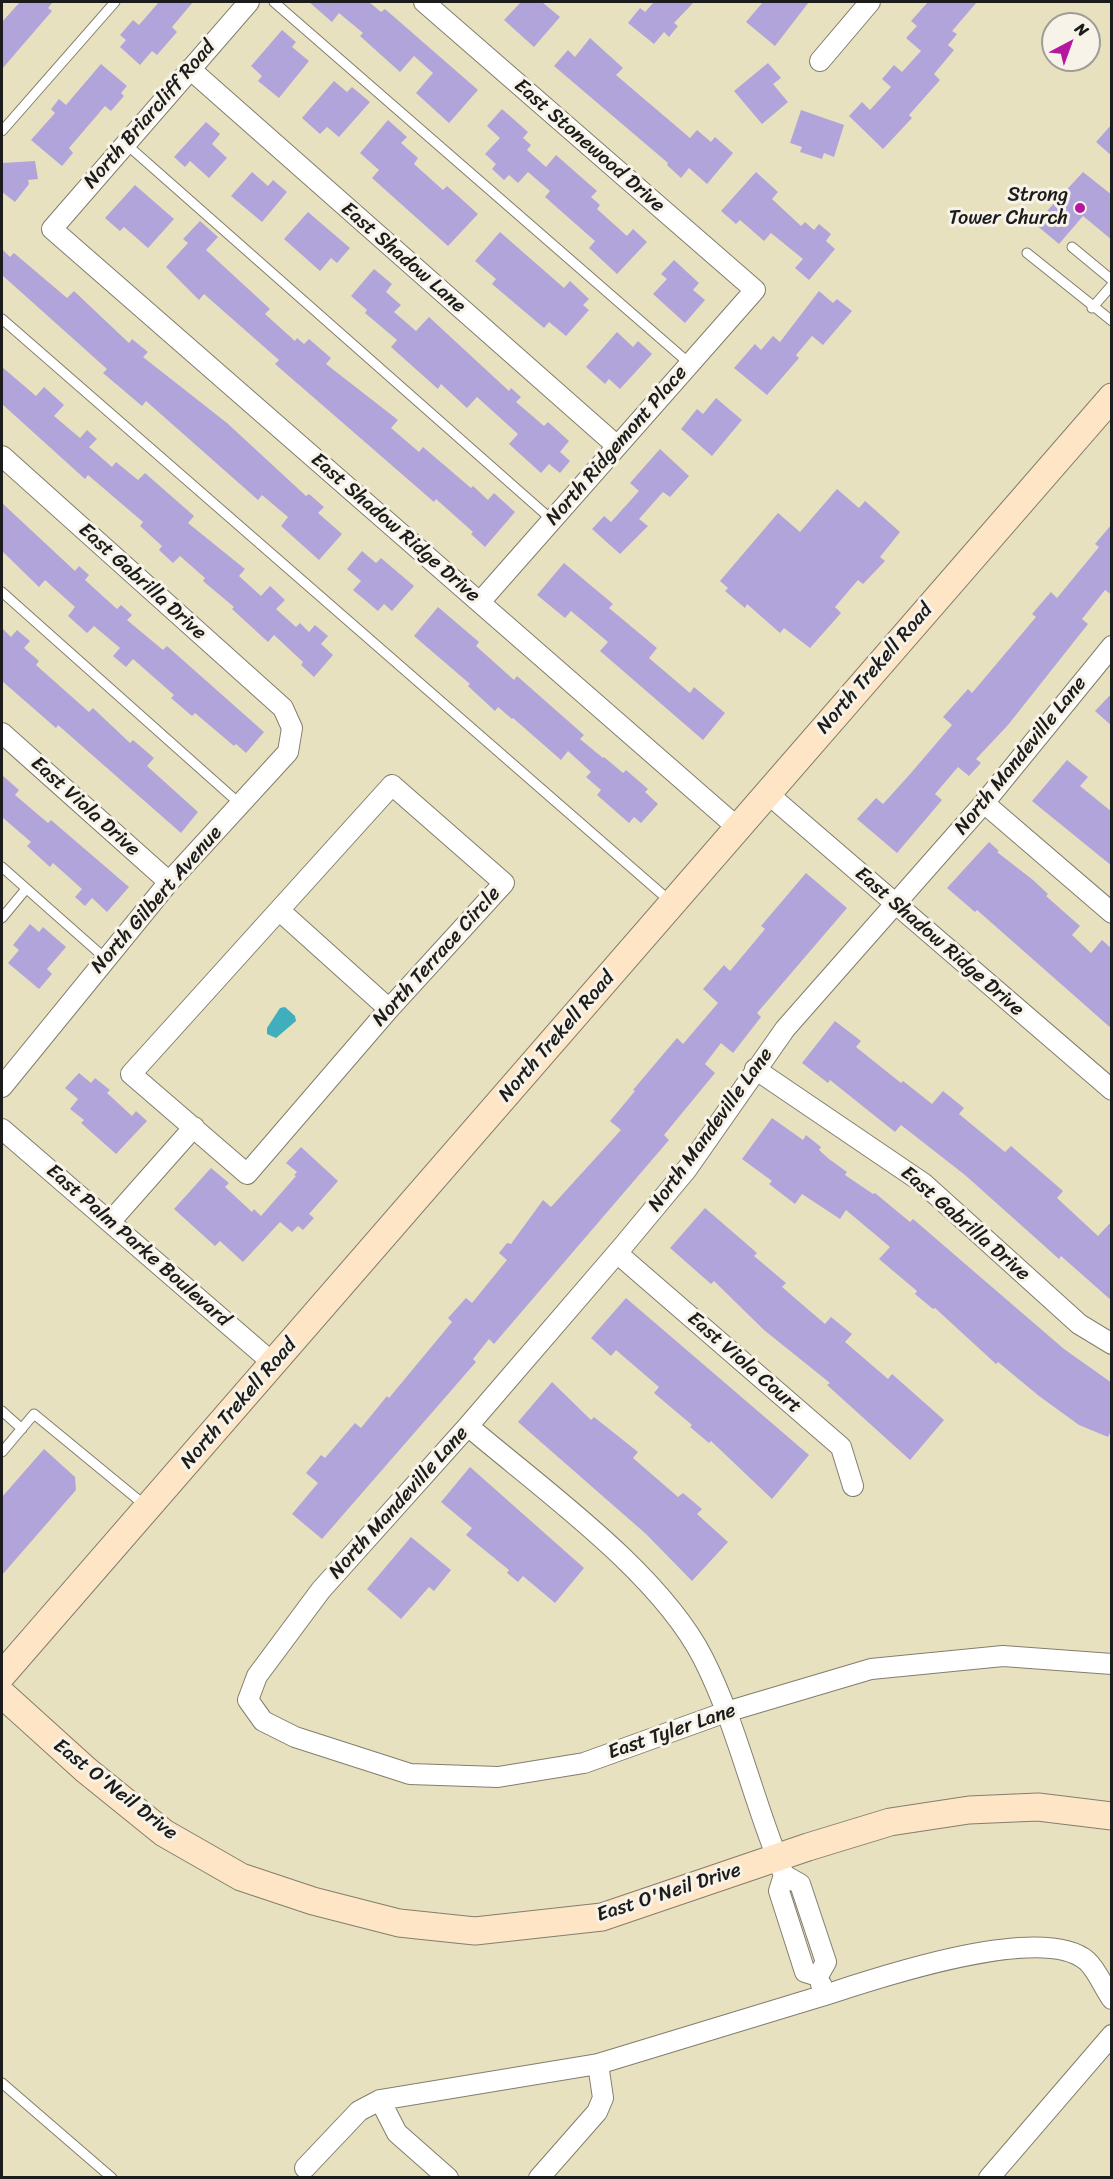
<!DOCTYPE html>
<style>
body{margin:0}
#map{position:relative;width:1113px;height:2179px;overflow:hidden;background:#e8e1bf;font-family:Sriracha,sans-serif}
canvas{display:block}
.frame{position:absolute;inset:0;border:3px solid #1c1c1c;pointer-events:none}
.north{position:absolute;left:1041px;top:12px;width:60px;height:60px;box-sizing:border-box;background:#f7f3e8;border:2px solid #9f9d96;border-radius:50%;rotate:41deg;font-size:16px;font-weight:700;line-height:24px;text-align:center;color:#1c1c1c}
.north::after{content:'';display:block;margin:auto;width:21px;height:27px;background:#b5179e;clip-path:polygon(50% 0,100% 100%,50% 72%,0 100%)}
</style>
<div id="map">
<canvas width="1113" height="2179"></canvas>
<div class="frame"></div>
<div class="north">N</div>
</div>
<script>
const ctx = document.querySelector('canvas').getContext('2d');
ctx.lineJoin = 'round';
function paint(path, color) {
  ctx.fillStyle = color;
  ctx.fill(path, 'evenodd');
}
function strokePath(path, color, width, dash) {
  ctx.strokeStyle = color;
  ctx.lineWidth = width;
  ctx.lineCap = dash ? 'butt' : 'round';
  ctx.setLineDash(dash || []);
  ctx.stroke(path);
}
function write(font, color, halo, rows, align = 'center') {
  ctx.font = font + ' Sriracha,sans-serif';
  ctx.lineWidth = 6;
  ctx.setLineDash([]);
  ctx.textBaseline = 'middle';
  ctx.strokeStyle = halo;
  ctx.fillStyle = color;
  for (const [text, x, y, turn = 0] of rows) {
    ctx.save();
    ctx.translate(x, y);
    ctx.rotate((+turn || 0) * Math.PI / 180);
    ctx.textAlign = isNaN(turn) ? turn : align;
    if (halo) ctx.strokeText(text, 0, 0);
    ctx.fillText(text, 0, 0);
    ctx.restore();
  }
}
paint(new Path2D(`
 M285,1007L295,1016L296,1021L276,1038L267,1034V1028L280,1008Z`), '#41aebe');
paint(new Path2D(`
 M20,2H53L48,8L52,11L2,69V22Z
 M159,2H193L172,27L177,32L157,55L152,51L140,65L120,47L126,40L120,35L133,20L139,25Z
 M309,2H369L381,12L385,9L478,90L449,123L416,93L433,73L414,56L400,72L360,36L363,33L339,13L332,22Z
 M521,2H542L560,17L534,47L504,20Z
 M654,2H694L674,23L678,26L669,37L664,32L654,44L628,23L640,8L645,12Z
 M763,2H809L775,46L746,22Z
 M928,2H977L952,31L957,34L948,45L954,50L934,74L940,80L909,115L912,118L883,149L849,116L862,102L870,110L891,87L882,79L894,65L902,72L921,51L906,38L917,26L911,21Z
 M282,30L296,42L292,47L309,61L279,98L258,81L262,76L251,66Z
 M590,38L623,68L616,75L690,138L697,130L711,142L715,137L733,153L707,184L689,168L681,178L667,165L668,163L554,66L568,50L575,57Z
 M768,63L781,78L773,84L788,102L762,124L734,91Z
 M101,64L127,86L121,93L124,96L111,111L105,106L69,148L73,153L62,166L31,140L55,113L51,109L59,99L66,105Z
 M334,81L347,92L352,87L370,102L339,137L327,127L320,134L302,118Z
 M502,109L528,132L523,138L531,145L527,150L546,167L556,155L597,191L591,197L600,205L597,209L627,236L633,229L647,242L617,274L589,248L595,241L545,197L550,191L528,172L518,183L509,175L504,180L492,169L496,164L485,154L500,138L487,126Z
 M801,110L844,125L834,157L824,153L822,159L800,152L802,147L790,143Z
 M388,120L407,137L401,143L418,158L414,164L443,190L447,186L478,214L448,246L372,178L379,170L360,153Z
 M206,122L220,134L212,144L227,158L209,178L190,161L185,167L174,157Z
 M1112,124V156L1096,142Z
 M35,161L38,179L28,180L29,184L15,202L2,192V163Z
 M252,172L268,186L273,180L287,192L262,222L231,196Z
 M756,172L778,192L772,199L801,226L805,222L814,230L819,224L831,234L826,241L835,249L809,280L795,268L803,259L771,233L764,241L740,220L736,224L721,211Z
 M1083,172L1112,195V240L1083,216L1059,244L1035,224Z
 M135,185L174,219L148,248L124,227L120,231L105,218Z
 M308,212L350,248L337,263L331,258L320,271L284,239Z
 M200,221L218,237L206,250L270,309L265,314L295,341L297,338L304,344L309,339L331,358L326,364L398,420L391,428L419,452L423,447L471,488L473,486L488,500L494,493L515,512L485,547L471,534L473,532L436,499L434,502L275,364L279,360L204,294L199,300L166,267L188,243L183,239Z
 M500,232L564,288L570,281L589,299L583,305L589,310L566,336L549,322L544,328L492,284L496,279L475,261Z
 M2,249L10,257L14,253L67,298L74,291L129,343L132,339L148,352L143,357L227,423L306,496L309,494L324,507L318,513L342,534L319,560L281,526L288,517L262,495L258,500L146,401L142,406L103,373L107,369L2,275Z
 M674,260L699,283L693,290L705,300L685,323L653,294L667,279L661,274Z
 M374,269L392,284L386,292L401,305L394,312L416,331L429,317L509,391L511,388L521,397L516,402L544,426L548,422L569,441L560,452L570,461L560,473L549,464L541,473L509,444L518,434L477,397L467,408L441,384L438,389L391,347L397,340L365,313L367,310L351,296Z
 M819,291L833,303L837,299L852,311L823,345L812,336L796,355L799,358L767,395L734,368L755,344L761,350L773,336L780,342Z
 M617,332L633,347L638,341L652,354L620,389L609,379L605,384L586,367Z
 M2,367L36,396L44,387L64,405L54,416L80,438L87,430L97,439L89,447L112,467L116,462L138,480L145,473L194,516L188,523L245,569L239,576L261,596L270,586L285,600L276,609L296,627L300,623L309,632L315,625L328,636L321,644L333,655L314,677L301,665L303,662L274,635L268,642L232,609L234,607L203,581L205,578L180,556L173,563L159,550L162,546L140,526L143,522L88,475L85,479L2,404Z
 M716,398L742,420L712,456L681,429L697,409L703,414Z
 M660,449L689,476L670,497L663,492L639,519L648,526L620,554L592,529L604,516L611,522L639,491L630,483Z
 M837,489L859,508L865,501L900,532L880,557L885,561L863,584L858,580L835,607L841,613L810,648L784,628L780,633L747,604L745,608L725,591L728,588L720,581L778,513L800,532Z
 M2,503L75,571L79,566L89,575L85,580L117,609L121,605L132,615L127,620L163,650L167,646L264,732L246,753L236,744L234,746L195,713L192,716L171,698L174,695L133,659L126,667L113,656L120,648L94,626L87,633L68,616L75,607L45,580L39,587L2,551Z
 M1112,524V595L1105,590L1082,619L1088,624L1008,725L976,759L981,763L969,776L958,767L935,794L942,800L897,853L857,819L876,798L883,804L911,773L952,725L943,717L968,689L972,693L1036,617L1032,614L1051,592L1057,598L1099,547L1095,544Z
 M362,551L376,563L381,558L414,586L392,611L384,604L378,611L353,590L361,581L347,569Z
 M564,563L613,604L609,608L657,648L649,658L690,693L694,687L725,713L703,740L600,651L608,642L571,611L565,618L537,595Z
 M438,607L479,642L476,646L514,680L517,676L584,735L580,739L603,758L604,757L623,773L626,770L648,789L645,792L658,804L641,823L634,817L629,823L597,795L601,790L586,777L591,772L568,751L561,760L513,718L512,719L498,707L495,711L468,686L470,684L414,636Z
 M2,628L11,637L17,630L30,641L24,648L39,661L36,665L89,712L93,708L130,743L133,740L154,758L147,766L198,812L181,833L58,725L56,728L2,681Z
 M1112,693V726L1095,711Z
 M1067,760L1088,777L1080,786L1112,812V866L1032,801Z
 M2,775L19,790L15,795L48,823L51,820L129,887L107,912L92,898L85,906L75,897L82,889L53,863L50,867L27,846L31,842L2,817Z
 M989,842L999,851L997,852L1033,880L1048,894L1046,896L1080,926L1072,935L1091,953L1102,940L1112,949V1029L977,910L975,912L947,888Z
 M806,873L847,908L757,1013L761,1017L733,1053L721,1043L705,1064L715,1073L664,1135L669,1140L494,1344L489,1339L473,1359L476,1362L322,1539L292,1514L318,1483L306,1473L321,1455L325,1458L355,1423L361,1428L387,1396L389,1398L452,1322L448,1318L466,1298L472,1303L507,1260L499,1253L507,1243L511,1244L543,1200L551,1207L621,1130L610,1121L635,1091L633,1090L677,1038L683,1044L718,1003L703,989L724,965L730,971L765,929L761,926Z
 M30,924L39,932L43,927L66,947L47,969L52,974L39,989L8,963L19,950L13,945Z
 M835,1021L861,1041L856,1047L901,1083L903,1081L932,1104L943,1091L964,1108L959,1114L1005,1152L1011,1146L1063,1191L1057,1198L1098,1236L1112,1221V1301L1061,1256L1059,1259L965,1175L901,1125L895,1132L830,1080L828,1083L802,1063Z
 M79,1073L91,1083L95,1078L110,1090L107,1093L132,1116L136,1111L147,1121L116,1154L81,1123L84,1120L70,1109L78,1099L65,1088Z
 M772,1118L803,1140L806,1135L821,1147L819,1150L829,1159L847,1172L845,1175L873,1194L875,1193L910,1222L913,1219L1064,1349L1112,1383V1429L1108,1437L1079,1425L1039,1396L998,1362L996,1364L935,1308L933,1309L915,1294L917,1291L879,1259L890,1247L846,1210L840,1219L802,1194L795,1204L769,1184L772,1181L742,1159Z
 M301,1147L338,1181L309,1214L314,1218L303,1230L298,1226L292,1232L280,1222L243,1262L220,1241L215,1246L174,1209L211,1168L229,1183L225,1187L252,1212L254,1209L261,1216L296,1176L294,1175L297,1172L286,1163Z
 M705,1208L757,1253L754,1256L786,1283L782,1287L825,1324L831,1317L852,1334L845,1342L888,1379L892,1374L944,1420L910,1460L827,1385L830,1383L764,1330L714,1281L711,1284L670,1248Z
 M626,1298L809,1455L772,1499L711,1441L709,1443L690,1427L692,1425L654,1393L659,1387L616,1350L611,1356L591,1338Z
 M552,1382L591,1420L594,1417L638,1452L633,1458L678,1497L683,1493L702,1509L697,1514L728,1542L692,1581L646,1534L518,1422Z
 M44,1449L75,1477L76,1490L2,1575V1497Z
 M470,1467L584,1568L555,1603L523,1576L518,1582L507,1573L509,1570L466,1535L472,1528L441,1502Z
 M411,1537L451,1570L434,1591L429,1587L401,1619L367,1589Z`), '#b1a4db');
const lane = new Path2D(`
 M274,2L690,364
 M2,131L115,2
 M126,144L552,520
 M1072,247L1112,280
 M1027,253L1112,321
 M1092,308L1112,285
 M2,319L671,902
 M2,592L240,804
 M2,867L106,959
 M2,918L26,889
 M2,1411L22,1429
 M2,1452L34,1414L147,1507
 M2,2083L112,2178`);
const street = new Path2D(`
 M249,2L52,229L738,828
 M424,2L755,290L480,602
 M820,61L870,2
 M190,69L617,446
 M2,456L283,708L292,728L288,752L169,882L2,1087
 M1112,646L984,803L785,1029L687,1169L623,1246L468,1426L321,1590L257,1676L248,1700L263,1721L295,1737L410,1774L498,1777L584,1763L726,1712L871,1669L1003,1656L1112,1664
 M2,733L169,882
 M392,785L504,883L389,1009L247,1174L131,1074Z
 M767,793L1112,1090
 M984,803L1112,913
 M280,911L389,1009
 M755,1069L923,1183L1079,1324L1112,1344
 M2,1129L274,1364
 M110,1222L194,1127
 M617,1253L841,1447L853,1486
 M468,1426C542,1489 659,1572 703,1658C738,1727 754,1805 784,1875L800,1884L826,1962L818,1976L805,1972L779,1891L784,1875
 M821,1984L825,1995C877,1978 1042,1922 1087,1961C1097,1970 1104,1988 1112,1999
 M305,2168L359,2111L380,2100
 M448,2178L397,2133L380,2100L598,2064L825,1995
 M539,2178L597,2112L603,2098L598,2064
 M989,2178L1112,2035`);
const secondary = new Path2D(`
 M2,1675L1112,397
 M2,1694L86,1770L164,1833L241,1877L313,1901L399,1923L475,1931L602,1917L808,1847L890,1822L969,1810L1038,1807L1112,1816`);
strokePath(lane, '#827e6e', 11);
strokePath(street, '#827e6e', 22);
strokePath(secondary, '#827e6e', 29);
strokePath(lane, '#fff', 9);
strokePath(street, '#fff', 20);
strokePath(secondary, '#fde5c5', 27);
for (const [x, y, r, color] of [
 [1080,208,6,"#b5179e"]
]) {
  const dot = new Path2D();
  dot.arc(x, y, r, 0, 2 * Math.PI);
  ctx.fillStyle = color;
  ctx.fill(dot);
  strokePath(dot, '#f7f3e8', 2);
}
write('20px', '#1c1c1c', '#f7f3e8', [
 ["North Briarcliff Road",150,115,-49],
 ["East Stonewood Drive",589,146,41],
 ["East Shadow Lane",403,258,41],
 ["North Ridgemont Place",617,446,-49],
 ["East Shadow Ridge Drive",395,528,41],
 ["East Gabrilla Drive",142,582,42],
 ["North Trekell Road",875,669,-49],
 ["North Mandeville Lane",1021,756,-51],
 ["East Viola Drive",85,807,42],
 ["North Gilbert Avenue",157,900,-49],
 ["East Shadow Ridge Drive",939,942,41],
 ["North Terrace Circle",437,957,-48],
 ["North Trekell Road",557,1037,-49],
 ["North Mandeville Lane",711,1130,-54],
 ["East Gabrilla Drive",965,1224,41],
 ["East Palm Parke Boulevard",138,1246,41],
 ["East Viola Court",744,1363,41],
 ["North Trekell Road",239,1404,-49],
 ["North Mandeville Lane",399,1503,-48],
 ["East Tyler Lane",672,1732,-19],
 ["East O'Neil Drive",115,1790,38],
 ["East O'Neil Drive",669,1893,-18]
]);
write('20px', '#1c1c1c', '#f7f3e8', [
 ["Strong",1068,196],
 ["Tower Church",1068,219]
], 'right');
</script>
